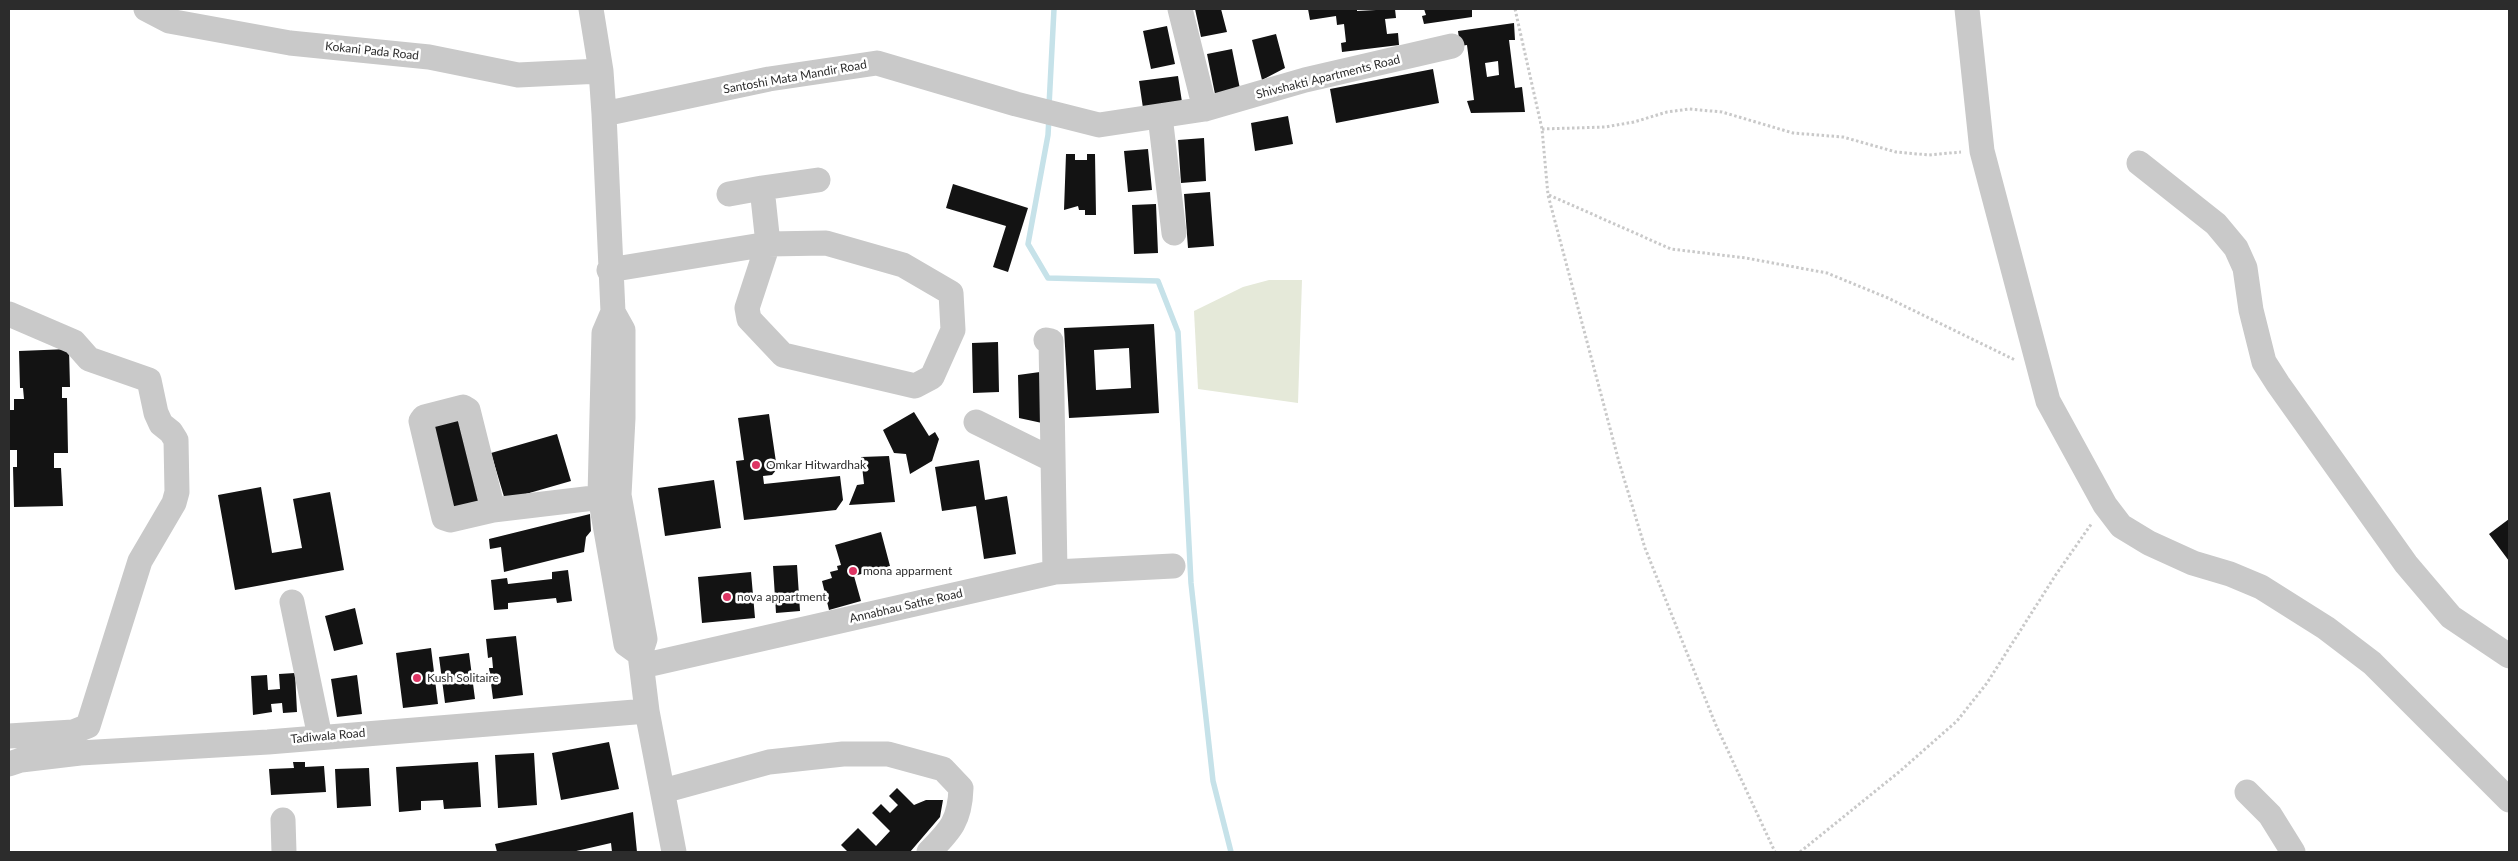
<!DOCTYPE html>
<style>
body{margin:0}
#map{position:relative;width:2518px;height:861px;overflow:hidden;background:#fff;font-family:Lato,sans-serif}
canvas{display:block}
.frame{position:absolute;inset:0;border:10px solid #2c2c2c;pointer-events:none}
</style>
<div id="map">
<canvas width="2518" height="861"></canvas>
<div class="frame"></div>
</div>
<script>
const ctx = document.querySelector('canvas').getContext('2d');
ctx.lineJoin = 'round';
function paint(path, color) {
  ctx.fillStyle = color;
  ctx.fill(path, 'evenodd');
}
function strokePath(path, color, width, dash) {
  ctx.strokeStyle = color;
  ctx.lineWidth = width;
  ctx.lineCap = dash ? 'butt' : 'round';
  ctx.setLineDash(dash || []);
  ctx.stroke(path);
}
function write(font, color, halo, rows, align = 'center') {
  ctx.font = font + ' Lato,sans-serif';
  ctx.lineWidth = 5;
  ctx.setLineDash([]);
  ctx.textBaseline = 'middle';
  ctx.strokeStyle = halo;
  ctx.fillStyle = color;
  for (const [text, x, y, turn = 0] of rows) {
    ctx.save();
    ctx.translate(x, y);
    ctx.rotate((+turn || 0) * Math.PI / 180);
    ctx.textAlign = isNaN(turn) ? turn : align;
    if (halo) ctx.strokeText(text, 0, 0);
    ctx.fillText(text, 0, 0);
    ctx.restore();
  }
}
paint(new Path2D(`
 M1269,280H1302L1298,403L1198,389L1194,311L1243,287Z`), '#e5e9d9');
strokePath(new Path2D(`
 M1049,106L1054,9
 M1049,117L1048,135L1028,244L1048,278L1158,281L1178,332L1191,583L1213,781L1231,852`), '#c6e2e9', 5.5);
paint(new Path2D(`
 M1195,9H1221L1227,32L1201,37Z
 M1308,9H1357V11L1395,9L1396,18L1385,19L1387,34L1398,33L1399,45L1342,52L1341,43L1346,42L1344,24L1337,25L1336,16L1310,20Z
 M1424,9H1472V17L1424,24L1422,16L1426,15Z
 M1514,23L1515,40H1509L1515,88L1522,87L1525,112L1471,113L1467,101L1474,100L1467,45L1460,46L1458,31ZM1498,61L1499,75L1487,77L1485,63Z
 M1167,26L1175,64L1151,69L1143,31Z
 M1276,34L1285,68L1262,80L1252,40Z
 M1232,49L1240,89L1215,94L1207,54Z
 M1433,69L1439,103L1336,123L1330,89Z
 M1178,76L1182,102L1143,108L1139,81Z
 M1288,116L1293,144L1255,151L1251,123Z
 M1204,138L1206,181L1181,183L1178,140Z
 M1148,149L1152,190L1128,192L1124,151Z
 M1066,154H1075V160H1087V154H1095L1096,215H1085V210H1079L1078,206L1064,210Z
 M953,184L1028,208L1008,272L993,267L1006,226L946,208Z
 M1210,192L1214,246L1188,248L1184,194Z
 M1156,204L1158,253L1134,254L1132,205Z
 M1154,324L1159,413L1069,418L1064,328ZM1129,348L1131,388L1096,390L1094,350Z
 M998,342L999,392L973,393L972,343Z
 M69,349L70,387H62V398H67L68,453H54V468H61L63,506L14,507L13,467H17V450H9V410H14V399H24L23,388H20L19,351Z
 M1040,372L1042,423L1019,418L1018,375Z
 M465,412L488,506L448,516L425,422Z
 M914,412L929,436L935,432L939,439L932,461L910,474L906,454L894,453L883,430Z
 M769,414L777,469L772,475L763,476L764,484L840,476L843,500L836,510L744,520L736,461L744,460L738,418Z
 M557,434L571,481L505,500L491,453Z
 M889,456L895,502L849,505L857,485L864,484L861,457Z
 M979,460L985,500L1007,496L1016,554L984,559L976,506L942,511L935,467Z
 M714,480L721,528L665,536L658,488Z
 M261,487L272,553L302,548L293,499L330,492L344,570L235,590L218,495Z
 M590,514L591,531L586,537L584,552L504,572L501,547L490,549L489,539Z
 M2509,519V561L2489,534Z
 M881,532L890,566L854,576L861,601L829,610L822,581L832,578L830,572L838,570L837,566L841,565L835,545Z
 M797,565L800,611L776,613L773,566Z
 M568,570L572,601L557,603L556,598L508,603V609L494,610L491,580L507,578L508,584L552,579V572Z
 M751,572L755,618L702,623L698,577Z
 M355,608L363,644L334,651L325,616Z
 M516,636L523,695L493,699L489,668H493L492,657L488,658L486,639Z
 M431,648L438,704L403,708L396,653Z
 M469,653L475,699L445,703L439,657Z
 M295,673L297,712L283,713L282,703L271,704L272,712L253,715L251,676L267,675L268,690L280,689L279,674Z
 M357,675L362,714L337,717L331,679Z
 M609,742L619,789L561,800L552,753Z
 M534,753L537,805L498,808L495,755Z
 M293,762H305V767L324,766L326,792L271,795L269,769L294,768Z
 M478,762L481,807L444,809L443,800L421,801V810L399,812L396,767Z
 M369,768L371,806L337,808L335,769Z
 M897,788L914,805L926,800H943L940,817L910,852H848L841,845L858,828L876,846L890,831L872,813L881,804L890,813L898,805L889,796Z
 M633,812L637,852H612L611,843L572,852H497L495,844Z`), '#131313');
strokePath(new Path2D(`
 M1515,9L1542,129L1548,195L1619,462L1645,548L1715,723L1775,852
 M1542,129L1605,127L1634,122L1667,112L1689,109L1722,112L1793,133L1843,137L1896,152L1929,155L1961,152
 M1549,195L1671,249L1746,258L1827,273L1888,298L2015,360
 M1800,852L1899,772L1957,721L1987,683L2055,576L2092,523`), '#c9c9c9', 3, [2.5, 2.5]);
strokePath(new Path2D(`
 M146,9L169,21L290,43L429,57L518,75L601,71
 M591,9L601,71L604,114L613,312L623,330V418L619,495L645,639L640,654L647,711L674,852
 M1180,9L1205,109
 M1967,9L1982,151L2048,401L2105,505L2121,526L2149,543L2193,563L2230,574L2261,587L2326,628L2372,663L2509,800
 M604,114L769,79L877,63L1016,104L1099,125L1205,109L1305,80L1452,46
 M1160,116L1174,233
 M2139,163L2216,224L2236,248L2245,268L2251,310L2264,362L2278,384L2406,564L2451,617L2509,656
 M729,194L762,188
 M609,270L768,244L826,243L903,265L951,293L953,330L932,377L915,386L783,355L749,319L747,308L768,244L762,188L818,180
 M613,312L604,333L600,496L626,644L640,654
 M9,314L74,342L89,359L149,380L156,413L161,424L171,432L176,440L177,492L174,503L140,561L88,726L73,732L9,736
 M1046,340L1051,341L1055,572
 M976,422L1053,460
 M493,510L468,410L463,407L424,417L421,421L444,518L450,520L493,510L619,495
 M292,602L320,737
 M642,666L1055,572L1173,566
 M9,764L21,760L80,753L268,742L647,711
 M663,791L769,762L843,754H888L943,769L961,788C960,820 951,830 929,852
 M2247,792L2270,815L2293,852
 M283,820L284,852`), '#c9c9c9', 25);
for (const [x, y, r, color] of [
 [756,465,5,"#dd3463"],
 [853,571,5,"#dd3463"],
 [727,597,5,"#dd3463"],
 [417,678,5,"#dd3463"]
]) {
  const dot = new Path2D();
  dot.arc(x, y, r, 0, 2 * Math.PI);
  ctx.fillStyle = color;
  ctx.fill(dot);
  strokePath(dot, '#fff', 2);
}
write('12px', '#2c2c2c', '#fff', [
 ["Kokani Pada Road",372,51,6],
 ["Santoshi Mata Mandir Road",795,77,-10],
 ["Shivshakti Apartments Road",1328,77,-14],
 ["Annabhau Sathe Road",906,606,-13],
 ["Tadiwala Road",328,736,-5]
]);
write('12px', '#2c2c2c', '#fff', [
 ["Omkar Hitwardhak",766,465],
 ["mona apparment",863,571],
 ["nova appartment",737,597],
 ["Kush Solitaire",427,678]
], 'left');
</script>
